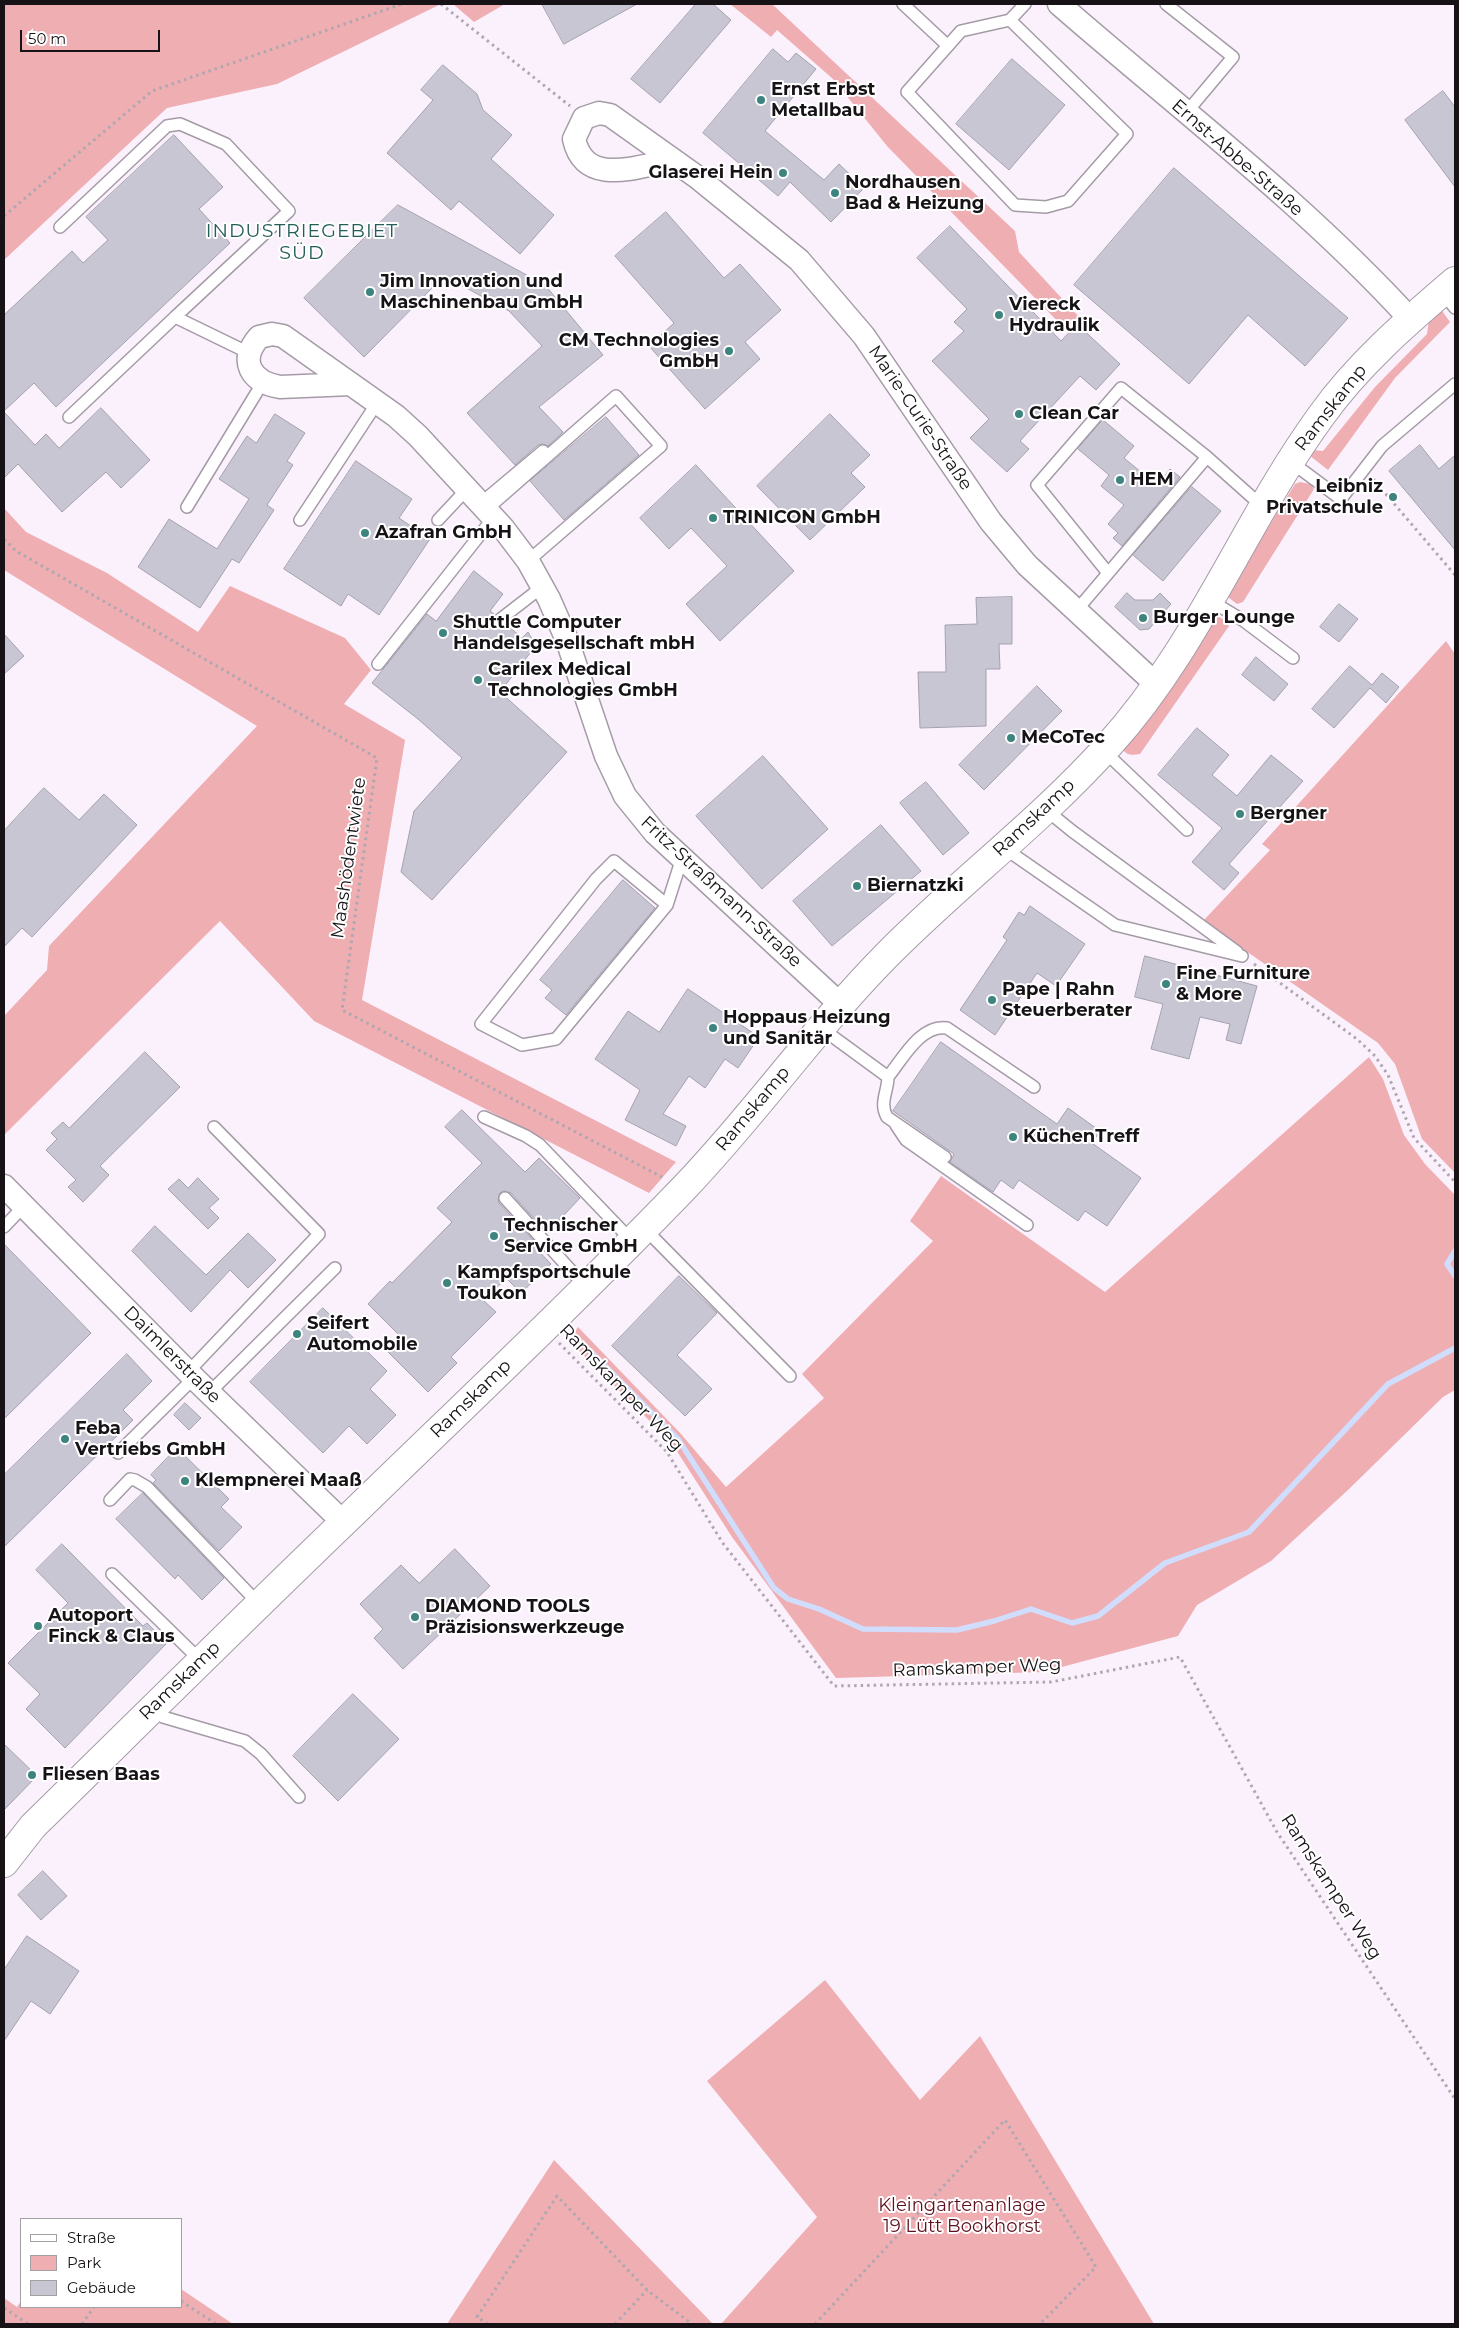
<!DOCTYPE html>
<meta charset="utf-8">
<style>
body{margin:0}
#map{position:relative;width:1459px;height:2328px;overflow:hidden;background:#fbf1fd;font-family:Montserrat,sans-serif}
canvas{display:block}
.frame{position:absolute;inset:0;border:5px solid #161216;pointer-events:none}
.legend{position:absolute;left:20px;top:2218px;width:162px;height:90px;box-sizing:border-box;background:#fff;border:1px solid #a2a0a2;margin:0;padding:6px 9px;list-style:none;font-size:15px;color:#161216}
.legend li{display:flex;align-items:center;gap:10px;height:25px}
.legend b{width:25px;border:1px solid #a2a0a2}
.scale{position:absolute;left:20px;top:30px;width:140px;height:22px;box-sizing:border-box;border:2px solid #161216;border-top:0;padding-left:6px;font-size:15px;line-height:18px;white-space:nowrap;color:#161216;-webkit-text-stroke:4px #fff;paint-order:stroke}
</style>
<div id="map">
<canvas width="1459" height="2328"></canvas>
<div class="frame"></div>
<ul class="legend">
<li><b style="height:6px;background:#fff"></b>Straße</li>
<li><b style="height:14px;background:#efaeb2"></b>Park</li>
<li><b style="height:14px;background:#c9c6d4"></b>Gebäude</li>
</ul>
<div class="scale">50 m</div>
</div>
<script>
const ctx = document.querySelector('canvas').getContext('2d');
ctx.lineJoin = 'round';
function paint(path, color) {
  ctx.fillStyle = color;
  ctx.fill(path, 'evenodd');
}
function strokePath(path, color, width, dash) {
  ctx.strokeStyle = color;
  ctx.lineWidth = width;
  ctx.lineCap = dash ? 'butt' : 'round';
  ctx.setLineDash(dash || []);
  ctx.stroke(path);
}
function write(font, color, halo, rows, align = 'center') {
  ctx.font = font + ' Montserrat,sans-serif';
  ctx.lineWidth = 4;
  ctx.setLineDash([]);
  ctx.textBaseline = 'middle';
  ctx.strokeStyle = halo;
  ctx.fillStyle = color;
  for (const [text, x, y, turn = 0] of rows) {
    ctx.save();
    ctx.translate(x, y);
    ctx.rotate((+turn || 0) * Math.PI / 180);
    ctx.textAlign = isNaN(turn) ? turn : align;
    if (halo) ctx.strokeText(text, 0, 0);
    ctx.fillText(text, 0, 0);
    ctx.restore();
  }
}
paint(new Path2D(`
 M4,4H441L277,84L167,108L4,260Z
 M453,4H505L474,22Z
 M730,4H772L1015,231L1019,252L1080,318L1067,331L887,146L833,79L777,30L771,37Z
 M1437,311H1442L1450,322L1395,378L1328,470L1309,455L1312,450L1323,451L1375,387L1427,334L1429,320Z
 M1300,482L1310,484L1314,489L1243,602L1237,604L1228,597V592L1295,484Z
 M4,508L26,532L107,573L198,632L230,586L345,638L371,670L344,704L405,740L362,1000L676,1162L649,1193L314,1021L220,921L4,1135V1016L47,970L49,946L257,726L4,570Z
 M1216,615L1226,621L1229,626L1140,754C1133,755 1126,756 1123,749Z
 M1446,641L1455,654V1173L1422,1139L1395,1064L1378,1043L1203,921L1270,850L1262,844Z
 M1369,1057L1383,1079L1404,1135L1425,1164L1455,1195V1390L1443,1397L1349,1489L1271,1561L1197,1605L1178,1636L1043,1672L836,1678L732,1537L671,1442L569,1341L578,1327L681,1434L726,1487L824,1398L802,1374L933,1241L910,1221L941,1176L1105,1292Z
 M825,1980L920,2100L980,2036L1154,2324H721L817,2217L707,2081Z
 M554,2160L713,2324H447Z
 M181,2289L233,2324H4V2298L17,2307L21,2301V2307H181Z`), '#efaeb2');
strokePath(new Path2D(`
 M1455,1251L1447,1264L1455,1276
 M579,1340L678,1439L774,1588L788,1599L819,1609L863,1629L957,1630L994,1621L1031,1609L1072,1623L1098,1616L1165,1563L1249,1532L1388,1384L1455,1348`), '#d0ddfd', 5.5);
const building = new Path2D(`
 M542,4H637L564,44Z
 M696,4H713L731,20L660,103L631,79Z
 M773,49L788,62L796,53L816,69L765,131L824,180L839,164L864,188L831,222L790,182L778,196L703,133Z
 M1012,59L1065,105L1009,170L956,124Z
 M443,65L477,94L483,110L512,135L491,159L554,215L520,254L459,201L451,210L387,153L433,100L421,90Z
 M1443,91L1455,107V187L1405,120Z
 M174,135L223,187L199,209L230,243L56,407L34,383L4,411V315L72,251L83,263L108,240L86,217Z
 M1174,168L1348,318L1305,366L1248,315L1189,384L1074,285Z
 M398,205L545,285L603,355L539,407L563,432L548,446L542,444L538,445L515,465L467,413L542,346L509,311L444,276L364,357L304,298Z
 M666,212L724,278L740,264L781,310L745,342L760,359L705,409L649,346L674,323L615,256Z
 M950,226L1061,341L1077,324L1120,364L1096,390L1080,376L1020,441L1029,449L1007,472L970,438L989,419L932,361L964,331L954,322L967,309L917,258Z
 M101,408L150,460L121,488L106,472L62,512L18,464L4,478V412L35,445L46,434L59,448Z
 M275,414L305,433L287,461L293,465L267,505L274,510L239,563L232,559L200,608L138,567L169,519L217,549L249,499L219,479L247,436L256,443Z
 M830,414L870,455L851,473L865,487L810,540L757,486Z
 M606,417L639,455L564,520L530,481Z
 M1103,420L1134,446L1124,458L1147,477L1152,470L1163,478L1170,469L1180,477L1122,546L1113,538L1118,533L1108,524L1124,505L1101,486L1109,475L1078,449Z
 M1420,445L1439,469L1455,455V550L1389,471Z
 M356,461L412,499L399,518L430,539L379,615L348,594L341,606L284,569Z
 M696,465L794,571L720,641L686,604L727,566L691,528L669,549L640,518Z
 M1192,487L1221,511L1163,581L1133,555Z
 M474,571L503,594L490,611L494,614L491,619L492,626L499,628L506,624L522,638L528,632L534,642V648L500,692L567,752L432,900L401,872L414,811L462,758L418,719L372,683L427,614L436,621Z
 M1127,593L1135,600H1153L1160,593L1171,604L1149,629L1140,630L1115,607Z
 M1012,597V644H999L1000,669H986V726L920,728L918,672H946L945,625L977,624L976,598Z
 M1339,604L1358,619L1339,642L1320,627Z
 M4,634L24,656L4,674Z
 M1256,657L1288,684L1274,701L1242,675Z
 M1350,666L1372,685L1382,673L1399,687L1386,703L1370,688L1334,728L1312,709Z
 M1037,686L1062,711L984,790L959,765Z
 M1197,728L1229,755L1212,775L1237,796L1271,755L1303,781L1229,864L1239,873L1224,890L1192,862L1222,828L1158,775Z
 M763,756L828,829L762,889L696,816Z
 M926,782L969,833L943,855L900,803Z
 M44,788L79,820L104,794L137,825L32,937L22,928L4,947V831Z
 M881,825L921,871L832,946L793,901Z
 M623,880L655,908L566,1015L545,998L552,990L540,980Z
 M1030,906L1085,944L1056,986L1037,973L995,1035L960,1010L1007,940L1003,937L1019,912L1024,915Z
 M1145,956L1257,986L1241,1044L1226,1040L1230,1024L1200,1017L1189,1059L1151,1049L1163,1004L1135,997Z
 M688,989L759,1037L738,1068L725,1059L705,1088L689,1076L663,1114L686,1126L676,1146L625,1120L640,1090L595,1059L628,1011L659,1032Z
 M941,1042L1057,1124L1068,1108L1100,1131L1092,1143L1141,1178L1107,1226L1085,1211L1078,1221L1019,1180L1013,1189L1001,1180L993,1192L950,1162L954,1154L893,1111Z
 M145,1052L180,1087L100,1166L109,1175L83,1202L68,1187L76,1180L46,1150L57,1139L51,1133L63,1122L69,1128Z
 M462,1110L525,1172L539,1158L580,1198L547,1233L511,1193L504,1191L500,1193L498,1199L499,1203L536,1243L534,1246L551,1264L521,1293L506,1278L484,1301L496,1312L451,1357L457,1363L428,1392L388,1352L402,1338L368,1304L390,1281L392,1283L452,1222L437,1208L482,1163L445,1127Z
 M198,1178L219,1199L209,1208L219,1218L208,1229L168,1189L179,1179L188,1188Z
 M155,1226L206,1275L248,1233L276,1260L248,1288L230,1270L191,1312L132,1251Z
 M4,1244L91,1333L4,1419Z
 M679,1276L717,1313L677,1355L712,1389L685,1416L612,1346Z
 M323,1308L387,1371L370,1389L396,1415L367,1444L349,1426L323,1453L250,1382Z
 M127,1354L152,1381L123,1410L133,1420L4,1547V1475Z
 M185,1403L201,1418L189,1430L174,1415Z
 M177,1448L229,1499L221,1507L242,1527L219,1551L153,1483L156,1480L151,1475Z
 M143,1493L224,1578L202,1600L178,1575L175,1579L116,1519Z
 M62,1544L143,1626L147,1623L167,1643L65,1748L26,1709L40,1694L8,1663L68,1603L36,1570Z
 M455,1549L490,1586L403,1669L374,1638L383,1629L360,1604L401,1565L419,1583Z
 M353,1694L399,1739L338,1801L293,1756Z
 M4,1744L37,1776L4,1810Z
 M43,1871L67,1896L41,1920L18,1895Z
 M27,1936L79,1971L50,2014L31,2001L4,2041V1970Z`);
paint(building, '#c9c6d4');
strokePath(building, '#a4a1af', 1);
const service = new Path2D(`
 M903,4L948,46
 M1166,4L1233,57L1186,113
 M1010,20L1127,134L1068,201L1046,207L1015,205L907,92L961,31L1010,20L1025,4
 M60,227L167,126L180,124L226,144L289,211L175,317
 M1442,292L1455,308
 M69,417L175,317L249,353
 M1291,462L1341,499L1382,446L1455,384
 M481,503L543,451
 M187,507L263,382
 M487,509L616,396L661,446L528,561
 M300,520L377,403
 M438,520L468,488
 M1108,573L1037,485L1121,388L1207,457L1263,507
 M1211,601L1244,621L1293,658
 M1076,611L1207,457
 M498,621L542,587
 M378,664L494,517
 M1104,751L1187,830
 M1045,809L1072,831L1237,952
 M1004,848L1115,925L1242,956
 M667,905L614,861L596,879L481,1024L522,1045L556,1039L667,905L682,858
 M821,1028L888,1077C888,1091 879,1103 887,1117L945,1157
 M888,1077C903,1058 921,1024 947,1028L1034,1087
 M484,1117L526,1136L540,1145L632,1241
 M896,1125L906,1140L1027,1225
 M505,1198L586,1287
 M4,1227L24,1206
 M644,1228L790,1376
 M188,1372L319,1234L214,1127
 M209,1393L335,1268
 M118,1453L194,1378
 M110,1500L130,1479L135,1480L147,1487L259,1604
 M112,1574L201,1661
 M151,1710L163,1717L245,1741L261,1754L299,1797`);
const minor = new Path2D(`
 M1059,4C1177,107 1304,203 1410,319
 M673,160C638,166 585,188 574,139L584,118L599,113L610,115L697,177L799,260L864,336L991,522L1027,565L1158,686
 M351,384L280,387C251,382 238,361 259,337L272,334L283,336L396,416L418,436L503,528L528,561L549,599L567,640L606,756L625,796L655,833L840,1004
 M4,1186L194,1378L343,1522`);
const tertiary = new Path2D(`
 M4,1863L33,1826C137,1724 240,1622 344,1522C458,1411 574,1302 684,1188C755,1114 814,1029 886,956C958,883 1041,821 1109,745C1198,647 1244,522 1321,416C1358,364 1407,322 1455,281`);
strokePath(service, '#a59ba7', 14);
strokePath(minor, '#a59ba7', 25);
strokePath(tertiary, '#a59ba7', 30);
strokePath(new Path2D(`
 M441,4L570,106
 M4,216L152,91L402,4
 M1373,479L1455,575
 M4,539L16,551L377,758L342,1010L662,1177
 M1254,964L1357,1039L1375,1056L1388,1075L1414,1138L1455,1182
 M559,1343L667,1452L722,1542L834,1686L1051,1682L1180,1657L1277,1832L1455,2099
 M181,2301L216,2324
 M4,2308L28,2324
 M82,2324L94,2307
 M488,2324L477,2317L557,2196L647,2290L692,2324
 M615,2324L647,2290
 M815,2324L1005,2120L1096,2267L1040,2324`), '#afa7b0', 3, [2.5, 4]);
strokePath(service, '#fff', 11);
strokePath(minor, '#fff', 22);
strokePath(tertiary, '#fff', 28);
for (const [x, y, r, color] of [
 [761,100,5,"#3d847e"],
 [783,173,5,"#3d847e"],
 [835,193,5,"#3d847e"],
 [370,292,5,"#3d847e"],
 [999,315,5,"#3d847e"],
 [729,351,5,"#3d847e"],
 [1019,414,5,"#3d847e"],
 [1120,480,5,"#3d847e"],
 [1393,497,5,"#3d847e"],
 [713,518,5,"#3d847e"],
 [365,533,5,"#3d847e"],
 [1143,618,5,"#3d847e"],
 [443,633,5,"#3d847e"],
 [478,680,5,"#3d847e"],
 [1011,738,5,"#3d847e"],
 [1240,814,5,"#3d847e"],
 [857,886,5,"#3d847e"],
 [1166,984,5,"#3d847e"],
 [992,1000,5,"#3d847e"],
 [713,1028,5,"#3d847e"],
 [1013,1137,5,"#3d847e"],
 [494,1236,5,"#3d847e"],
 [447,1283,5,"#3d847e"],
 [297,1334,5,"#3d847e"],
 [65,1439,5,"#3d847e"],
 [185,1481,5,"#3d847e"],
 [415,1617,5,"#3d847e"],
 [38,1626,5,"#3d847e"],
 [32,1775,5,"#3d847e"]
]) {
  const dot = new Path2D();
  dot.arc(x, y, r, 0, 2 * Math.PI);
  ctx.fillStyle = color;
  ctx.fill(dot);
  strokePath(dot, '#fff', 2);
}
write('bold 18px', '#161216', '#fff', [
 ["Ernst Erbst",771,90],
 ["Metallbau",771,111],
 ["Glaserei Hein",773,173,"right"],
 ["Nordhausen",845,183],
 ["Bad & Heizung",845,204],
 ["Jim Innovation und",380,282],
 ["Maschinenbau GmbH",380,303],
 ["Viereck",1009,305],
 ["Hydraulik",1009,326],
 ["CM Technologies",719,341,"right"],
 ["GmbH",719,362,"right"],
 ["Clean Car",1029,414],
 ["HEM",1130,480],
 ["Leibniz",1383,487,"right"],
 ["Privatschule",1383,508,"right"],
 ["TRINICON GmbH",723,518],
 ["Azafran GmbH",375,533],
 ["Burger Lounge",1153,618],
 ["Shuttle Computer",453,623],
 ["Handelsgesellschaft mbH",453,644],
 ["Carilex Medical",488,670],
 ["Technologies GmbH",488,691],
 ["MeCoTec",1021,738],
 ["Bergner",1250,814],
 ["Biernatzki",867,886],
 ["Fine Furniture",1176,974],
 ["& More",1176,995],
 ["Pape | Rahn",1002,990],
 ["Steuerberater",1002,1011],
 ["Hoppaus Heizung",723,1018],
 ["und Sanitär",723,1039],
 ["KüchenTreff",1023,1137],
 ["Technischer",504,1226],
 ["Service GmbH",504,1247],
 ["Kampfsportschule",457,1273],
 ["Toukon",457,1294],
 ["Seifert",307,1324],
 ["Automobile",307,1345],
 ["Feba",75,1429],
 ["Vertriebs GmbH",75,1450],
 ["Klempnerei Maaß",195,1481],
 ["DIAMOND TOOLS",425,1607],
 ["Präzisionswerkzeuge",425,1628],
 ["Autoport",48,1616],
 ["Finck & Claus",48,1637],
 ["Fliesen Baas",42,1775]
], 'left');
write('18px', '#161216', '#fff', [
 ["Ernst-Abbe-Straße",1237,158,41],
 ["Ramskamp",1331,408,-52],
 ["Marie-Curie-Straße",920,418,56],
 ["Ramskamp",1034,818,-43],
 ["Maashödentwiete",349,858,-82],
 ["Fritz-Straßmann-Straße",721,892,43],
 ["Ramskamp",753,1109,-50],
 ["Daimlerstraße",172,1355,45],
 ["Ramskamper Weg",621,1388,46],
 ["Ramskamp",471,1399,-44],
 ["Ramskamper Weg",977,1668,-2],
 ["Ramskamp",180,1681,-44],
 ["Ramskamper Weg",1331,1887,57]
]);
write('18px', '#5d1120', '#fff', [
 ["Kleingartenanlage",962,2206],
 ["19 Lütt Bookhorst",962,2227]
]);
ctx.letterSpacing = '1px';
write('19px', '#245e59', '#fff', [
 ["INDUSTRIEGEBIET",302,231],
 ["SÜD",302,253]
]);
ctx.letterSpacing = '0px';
</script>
